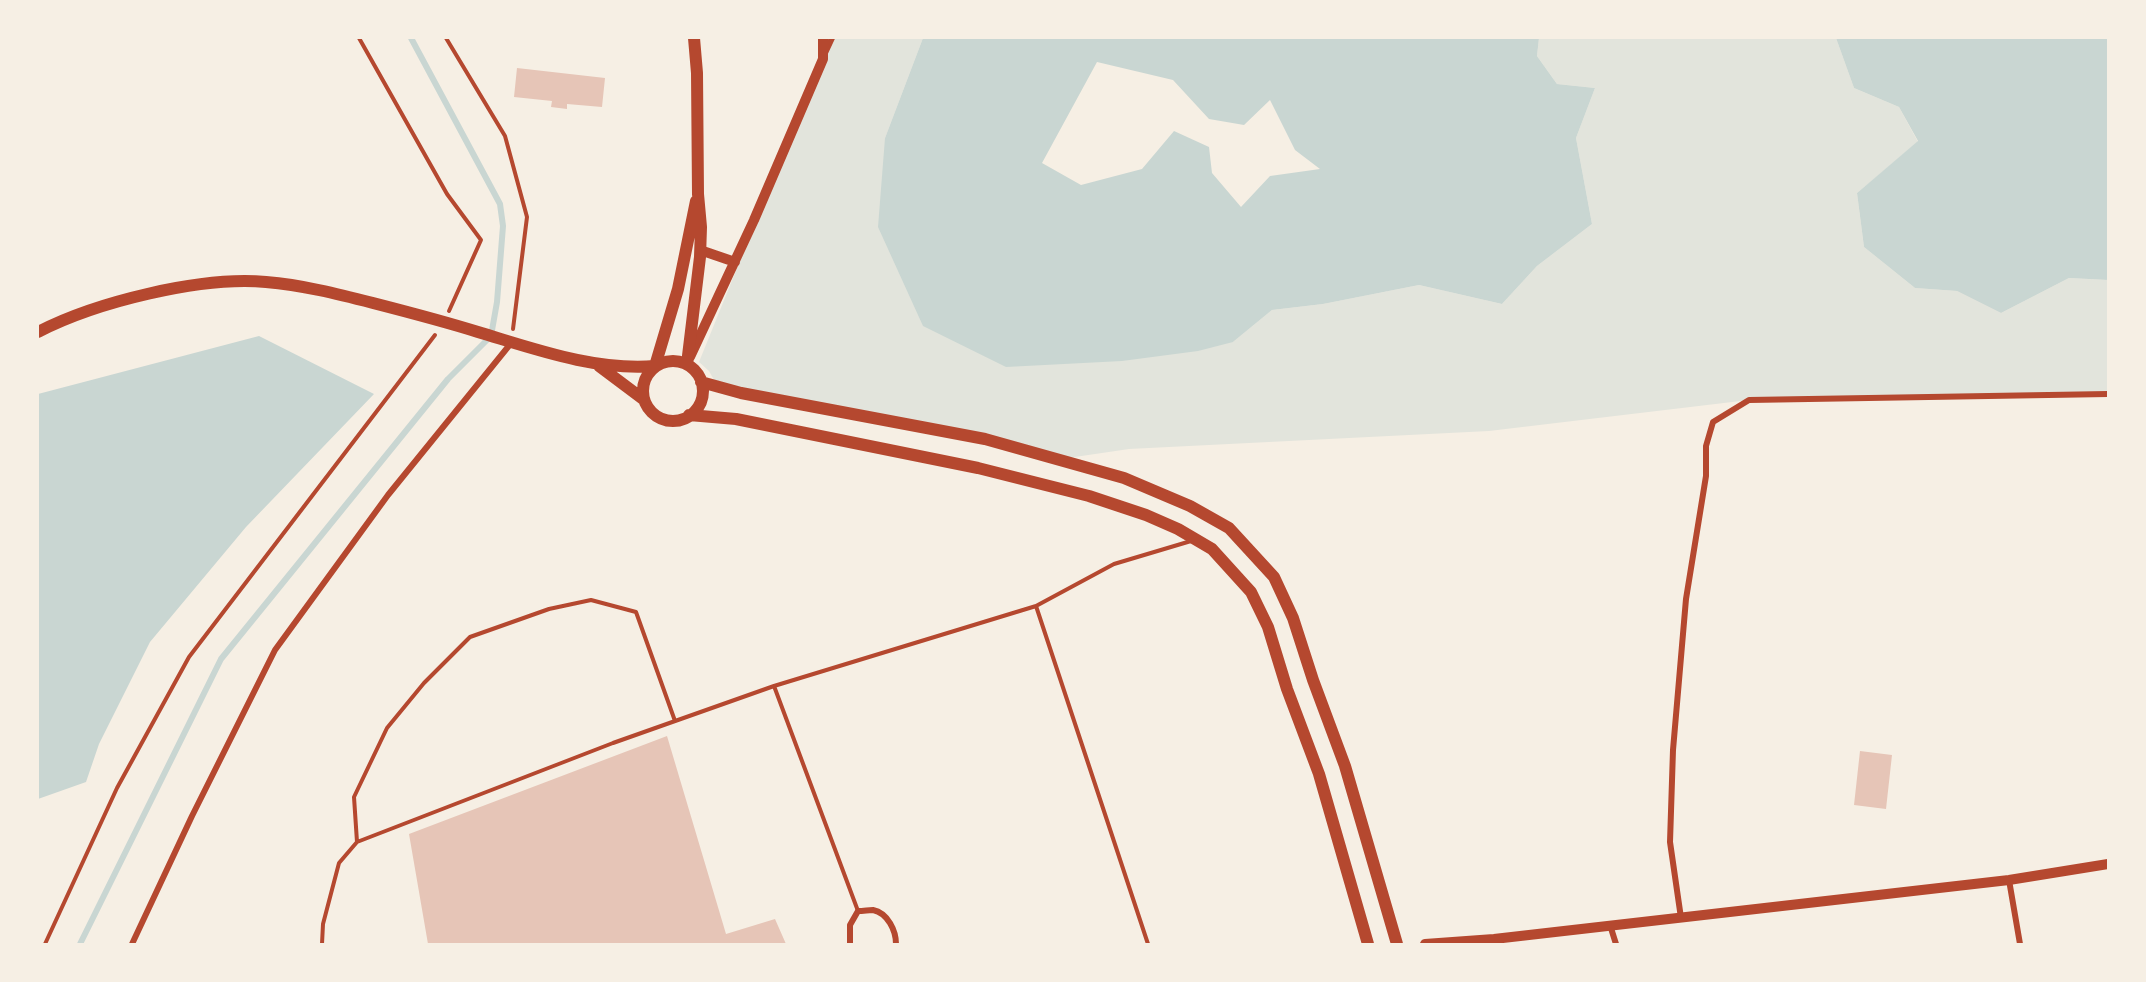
<!DOCTYPE html>
<style>
body{margin:0}
#map{position:relative;width:2146px;height:982px;overflow:hidden;background:#f6efe4;font-family:Lora,serif}
canvas{display:block}
.frame{position:absolute;inset:0;border:39px solid #f6efe4;pointer-events:none}
</style>
<div id="map">
<canvas width="2146" height="982"></canvas>
<div class="frame"></div>
</div>
<script>
const ctx = document.querySelector('canvas').getContext('2d');
ctx.lineJoin = 'round';
function paint(path, color) {
  ctx.fillStyle = color;
  ctx.fill(path, 'evenodd');
}
function strokePath(path, color, width, dash) {
  ctx.strokeStyle = color;
  ctx.lineWidth = width;
  ctx.lineCap = dash ? 'butt' : 'round';
  ctx.setLineDash(dash || []);
  ctx.stroke(path);
}
paint(new Path2D(`
 M833,38H923L885,138L1233,342L1272,310L1323,304L1419,285L1502,304L1537,266L1592,224L1576,138L1595,88L1557,84L1537,56L1539,38H1836L1854,88L1899,107L1918,142L1857,193L1864,247L1915,288L1957,291L2001,313L2069,278L2108,280V393L1749,400L1489,431L1129,449L1068,458L788,402L714,380L709,371L699,362L805,100Z`), '#e2e4dc');
paint(new Path2D(`
 M923,38H1539L1537,56L1557,84L1595,88L1576,138L1592,224L1537,266L1502,304L1419,285L1323,304L1272,310L1233,342L1198,351L1122,361L1006,367L923,326L878,227L885,138ZM1097,62L1173,80L1209,119L1244,125L1270,100L1295,150L1320,169L1270,176L1241,207L1212,173L1209,147L1174,131L1142,169L1081,185L1042,163Z
 M1836,38H2108V280L2069,278L2001,313L1957,291L1915,288L1864,247L1857,193L1918,141L1899,107L1854,88Z
 M259,336L374,394L246,527L150,642L99,744L86,782L38,799V394Z`), '#c9d6d2');
strokePath(new Path2D(`
 M80,944L221,659L448,379L491,336L497,302L503,226L500,204L411,38`), '#c9d6d2', 6);
paint(new Path2D(`
 M517,68L605,78L602,107L567,104V109L551,107L552,101L514,97Z
 M667,736L726,934L775,919L786,944H428L409,834Z
 M1860,751L1892,755L1886,809L1854,805Z`), '#e6c5b7');
strokePath(new Path2D(`
 M359,38L447,194L481,240L449,311
 M446,38L505,136L527,217L513,329
 M45,944L117,788L189,657L435,335`), '#b5482f', 4);
strokePath(new Path2D(`
 M1036,606L1148,944
 M774,686L858,911
 M357,842L354,797L387,728L424,683L470,637L549,609L591,600L636,612L675,721
 M322,944L323,924L339,863L357,842L613,743L774,686L1036,606L1114,564L1191,541`), '#b5482f', 4);
strokePath(new Path2D(`
 M825,53L832,38
 M2009,880L2020,944
 M1681,918L1670,842L1673,750L1686,599L1706,476V446L1713,422L1749,400L2108,394
 M1610,925L1616,944
 M132,944L192,816L275,650L388,495L512,342
 M850,944V925L858,911C863,911 869,910 873,910C888,913 896,931 896,944`), '#b5482f', 6);
strokePath(new Path2D(`
 M700,250L735,262
 M690,357L754,220L823,59V38
 M1425,944L1494,939L2009,880L2108,864`), '#b5482f', 10);
strokePath(new Path2D(`
 M38,332C96,302 201,276 266,282C302,285 338,294 373,303C408,312 443,321 478,332C535,349 595,371 655,366
 M643 391a30 30 0 1 1 60 0a30 30 0 1 1-60 0Z
 M687,364L700,257L701,227L698,194L697,73L694,38
 M599,366L643,399
 M655,366L678,289L696,201
 M701,382L741,393L985,439L1124,478L1190,506L1229,528L1274,577L1293,618L1313,680L1345,766L1397,944
 M689,415L736,419L978,468L1089,496L1146,515L1178,529L1212,549L1251,592L1268,627L1287,689L1319,774L1368,944`), '#b5482f', 12);
</script>
